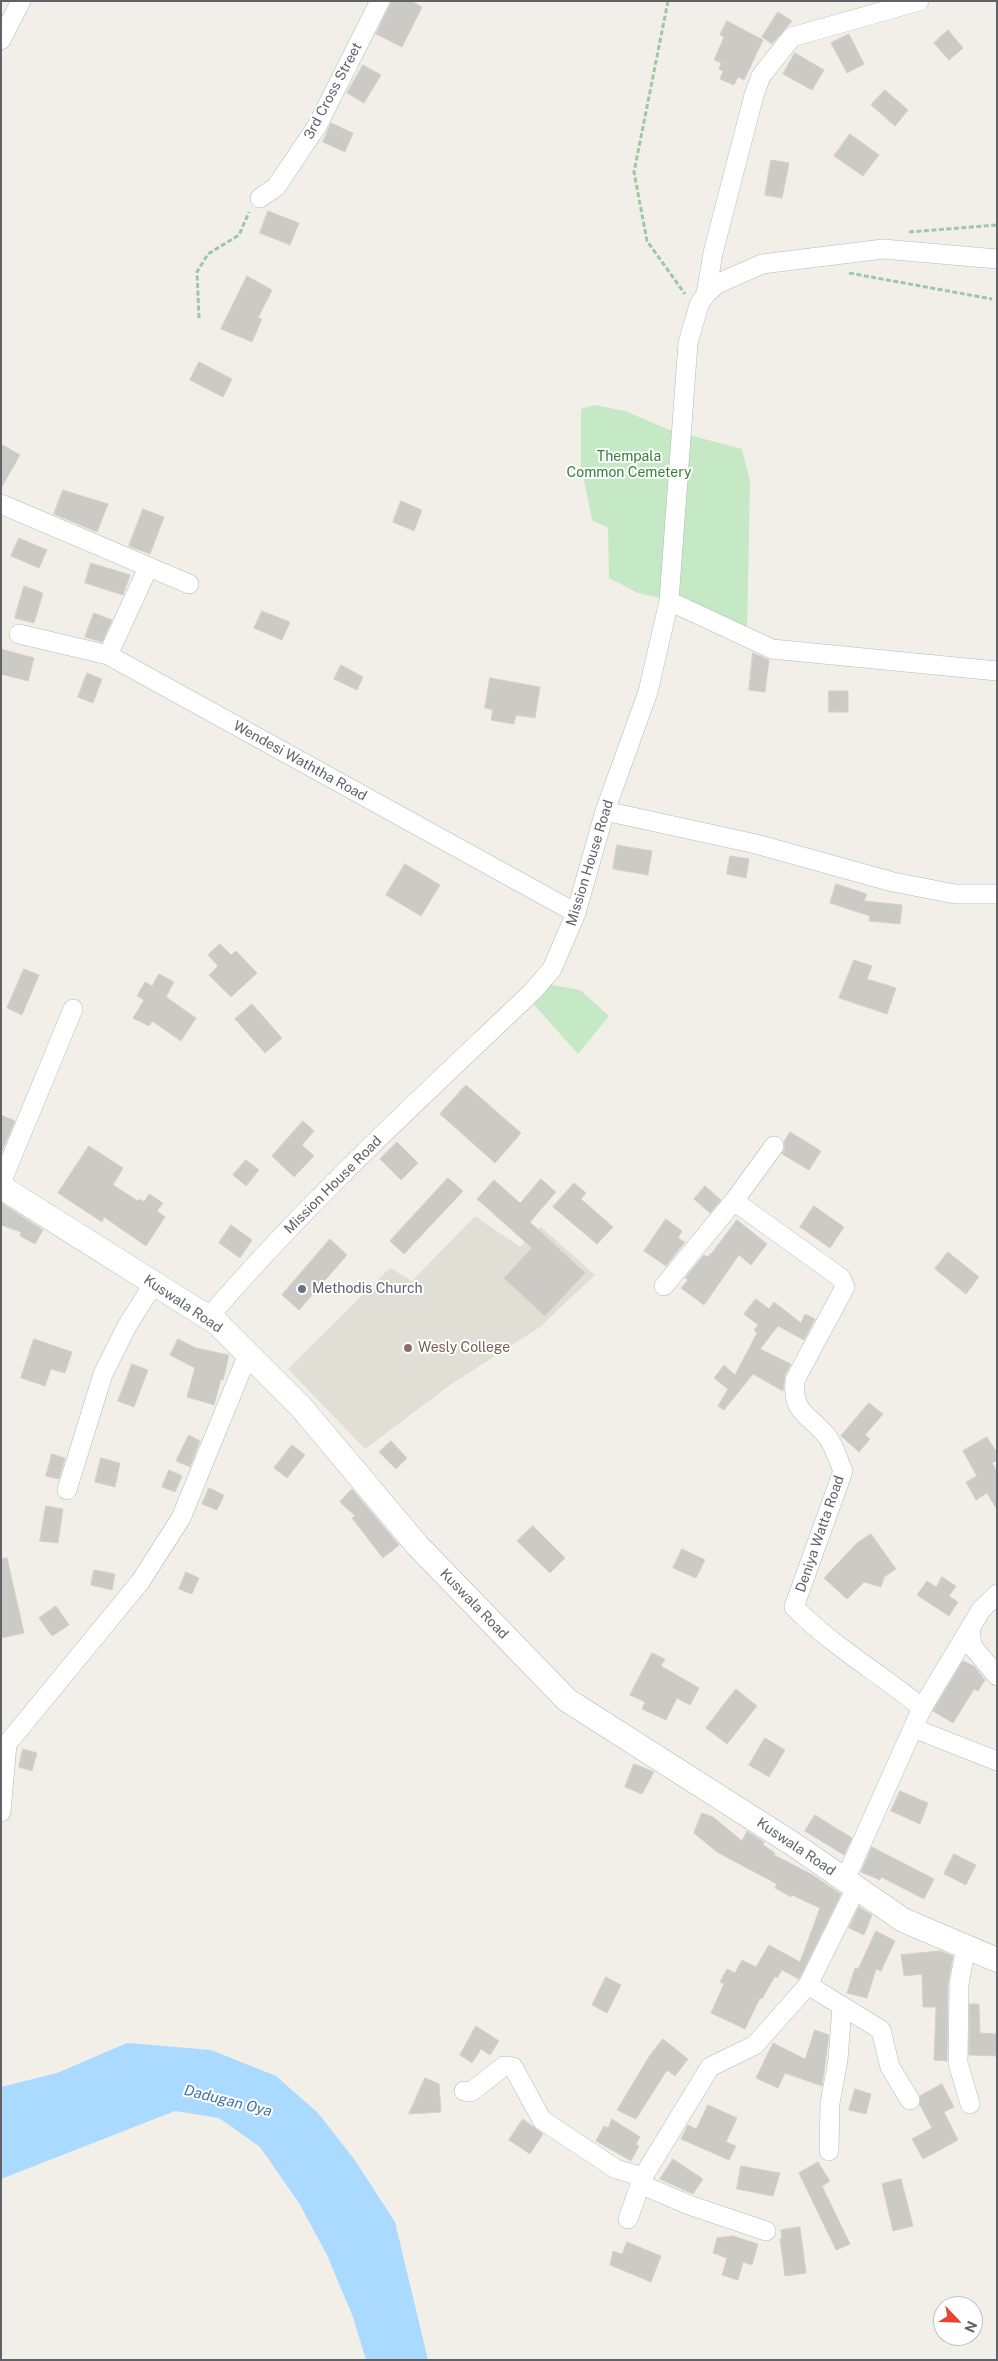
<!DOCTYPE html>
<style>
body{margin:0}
#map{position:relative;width:998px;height:2361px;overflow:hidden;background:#f1efe8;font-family:"Public Sans",sans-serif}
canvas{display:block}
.frame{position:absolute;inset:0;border:2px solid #5f6368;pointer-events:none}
.north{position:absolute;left:933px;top:2296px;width:50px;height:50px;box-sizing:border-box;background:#fff;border:1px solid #bfc1c3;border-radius:50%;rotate:114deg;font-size:14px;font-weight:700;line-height:20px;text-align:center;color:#5f6368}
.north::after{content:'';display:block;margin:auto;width:18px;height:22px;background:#ea4335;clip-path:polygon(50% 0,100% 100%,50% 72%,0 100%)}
</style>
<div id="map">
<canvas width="998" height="2361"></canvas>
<div class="frame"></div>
<div class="north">N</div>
</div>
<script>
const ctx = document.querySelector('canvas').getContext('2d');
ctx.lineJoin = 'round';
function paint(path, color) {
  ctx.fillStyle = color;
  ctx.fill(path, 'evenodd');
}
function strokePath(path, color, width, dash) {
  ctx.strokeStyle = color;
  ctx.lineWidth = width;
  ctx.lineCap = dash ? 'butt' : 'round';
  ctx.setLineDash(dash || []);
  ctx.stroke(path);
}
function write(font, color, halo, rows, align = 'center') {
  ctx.font = font + ' "Public Sans",sans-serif';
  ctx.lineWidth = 4;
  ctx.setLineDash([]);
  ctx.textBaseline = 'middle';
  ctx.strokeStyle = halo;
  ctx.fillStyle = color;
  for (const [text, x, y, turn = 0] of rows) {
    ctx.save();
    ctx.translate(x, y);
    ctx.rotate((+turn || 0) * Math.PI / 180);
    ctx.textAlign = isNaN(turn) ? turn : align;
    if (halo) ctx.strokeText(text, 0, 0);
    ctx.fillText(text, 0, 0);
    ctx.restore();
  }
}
paint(new Path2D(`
 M475,1216L520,1247L541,1227L595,1275L540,1327L450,1385L365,1449L288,1369L390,1268L412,1281Z`), '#e1ded6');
paint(new Path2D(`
 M595,405L625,411L679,434L664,599L638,593L609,578L608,528L592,520L581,465V409Z
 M689,435L742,449L750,481L747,632L678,598Z
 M546,984L580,990L609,1016L578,1054L530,1000Z`), '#c5e8c5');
paint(new Path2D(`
 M127,2043L211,2050L276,2076L318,2113L354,2159L395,2222L428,2360H366L353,2317L327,2255L299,2203L260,2147L219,2118L175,2111L1,2179V2087L57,2073Z`), '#aadaff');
const building = new Path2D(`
 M392,1H411L422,7L402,47L376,34Z
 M778,12L792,21L772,44L762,37Z
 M727,21L763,40L744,80L738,77L734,85L720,79L723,71L719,69L721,63L714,60L724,37L720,35Z
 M948,30L963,48L949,60L934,43Z
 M849,34L864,64L847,73L831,43Z
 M795,53L824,70L812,90L783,74Z
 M363,65L381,75L364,103L347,93Z
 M885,90L908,110L895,126L871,105Z
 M331,123L353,133L345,152L323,142Z
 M850,134L879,155L863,176L834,156Z
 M771,160L789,163L782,198L765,195Z
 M268,211L299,223L290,245L260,233Z
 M247,276L272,290L258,318L262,319L252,342L221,329Z
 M199,362L232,379L223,397L190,380Z
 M1,444L20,455L1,488Z
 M63,490L108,504L97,532L54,514Z
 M401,501L422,510L414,531L393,522Z
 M143,509L164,517L150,554L129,546Z
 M19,538L47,550L39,568L11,556Z
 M91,563L130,575L123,595L85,583Z
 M24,586L43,593L34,623L15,618Z
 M262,611L290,622L282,640L254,628Z
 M94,613L112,620L102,642L85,637Z
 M1,649L34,658L28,681L1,674Z
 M753,653L769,660L765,692L749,690Z
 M341,665L363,677L357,690L334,679Z
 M87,673L102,679L93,703L78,697Z
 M490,678L540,687L535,718L516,715L514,724L491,720L493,710L485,708Z
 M829,691H848V712H829Z
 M617,845L652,851L648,875L613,869Z
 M730,856L749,859L746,878L727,874Z
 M405,864L440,885L421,916L386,895Z
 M836,884L867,894L864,901L902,905L900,924L869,921L870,916L830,903Z
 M220,944L231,955L236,951L257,973L231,997L209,975L218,966L208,955Z
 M854,960L872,966L867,979L896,988L887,1014L839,998Z
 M24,969L39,975L22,1015L7,1008Z
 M159,974L174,982L166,997L196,1018L181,1041L152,1021L149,1026L133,1018L144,1000L137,996L145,982L152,986Z
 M252,1004L282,1038L265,1053L235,1019Z
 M466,1085L521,1133L495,1163L440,1114Z
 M1,1115L15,1121L1,1153Z
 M303,1121L314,1131L302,1145L314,1156L294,1177L272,1156Z
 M790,1132L821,1151L809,1170L782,1154L785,1148L784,1142Z
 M397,1142L418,1163L401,1180L380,1159Z
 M89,1146L123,1168L113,1185L138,1201L140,1199L144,1202L149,1194L163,1203L157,1211L165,1217L146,1246L104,1217L102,1222L58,1193Z
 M246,1160L259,1170L246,1186L233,1175Z
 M448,1178L463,1191L404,1254L390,1241Z
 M541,1179L556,1192L530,1222L585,1273L545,1316L504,1278L532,1248L477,1199L494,1180L520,1203Z
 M574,1183L586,1193L581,1199L613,1227L597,1244L553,1207Z
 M705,1186L721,1200L710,1213L694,1199Z
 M1,1203L43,1230L35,1244L20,1236L21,1232L1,1225Z
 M814,1206L844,1227L830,1248L800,1227Z
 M666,1219L682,1231L678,1238L685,1242L666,1266L644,1251Z
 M737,1220L767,1244L751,1265L739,1255L704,1305L681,1288L688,1280L685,1278L704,1255L707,1257L712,1253Z
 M231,1225L252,1240L240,1258L219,1243Z
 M330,1239L347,1255L299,1310L282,1295Z
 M948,1252L979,1277L966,1294L935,1269Z
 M756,1299L769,1309L774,1302L801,1323L805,1314L815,1319L804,1340L778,1326L760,1349L791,1364L785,1375L783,1391L753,1374L724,1410L718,1406L728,1389L714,1378L724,1365L735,1375L757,1333L754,1330L758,1325L744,1314Z
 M34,1339L72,1352L65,1373L51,1369L45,1386L21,1378Z
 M178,1339L196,1348L229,1355L223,1380L221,1379L214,1405L187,1397L195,1368L170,1355Z
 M132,1364L148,1370L134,1407L118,1401Z
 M869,1403L883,1414L865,1435L870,1439L859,1452L841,1436Z
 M189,1435L200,1441L190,1467L176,1461Z
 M987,1437L997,1453V1460L992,1463L997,1472V1510L987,1493L976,1500L966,1482L977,1476L963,1451Z
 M391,1441L407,1458L396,1469L379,1452Z
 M292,1445L305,1455L287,1478L274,1468Z
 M52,1454L65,1458L59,1479L46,1476Z
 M101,1458L120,1463L115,1487L95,1482Z
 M169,1470L182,1476L175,1492L162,1487Z
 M209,1488L224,1495L217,1510L202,1504Z
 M352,1489L399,1545L383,1558L352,1518L355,1516L340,1502Z
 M46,1506L63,1509L58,1543L40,1541Z
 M533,1526L565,1558L550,1573L517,1541Z
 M871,1534L896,1569L884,1577L881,1587L864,1582L847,1599L824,1578L857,1543Z
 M682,1549L705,1560L696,1578L673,1568Z
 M7,1558L24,1633L1,1638V1559Z
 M94,1570L115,1574L112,1590L91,1585Z
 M186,1572L199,1578L192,1594L179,1589Z
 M942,1577L956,1586L949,1596L958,1602L949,1616L917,1595L927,1581L936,1587Z
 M56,1606L69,1625L52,1636L39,1618Z
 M652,1653L665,1659L661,1666L699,1688L690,1705L677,1698L666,1720L642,1709L645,1702L630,1695Z
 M963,1661L974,1666L985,1680L978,1691L974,1689L953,1723L933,1711Z
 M736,1689L757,1706L727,1744L706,1728Z
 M765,1738L785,1750L769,1777L749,1765Z
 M23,1749L37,1753L32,1771L19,1767Z
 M634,1764L654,1772L642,1794L625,1787Z
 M900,1791L928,1803L920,1824L891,1811Z
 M702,1813L713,1817L742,1841L747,1831L764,1842L763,1845L775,1853L774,1855L811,1874L841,1894L799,1979L782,1970L777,1978L775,1976L762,1999L760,1998L745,2029L711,2013L724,1984L720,1982L727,1969L735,1973L742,1960L756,1967L769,1945L800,1962L820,1908L792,1895L791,1897L775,1888L777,1884L717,1852L694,1833Z
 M815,1815L852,1838L844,1855L805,1831Z
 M872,1847L934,1879L924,1899L881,1877L880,1880L861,1872Z
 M954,1854L976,1865L966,1885L944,1874Z
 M859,1907L872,1915L864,1935L849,1928Z
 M876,1931L895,1941L881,1971L876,1969L867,1998L847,1993L855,1968L858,1969Z
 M940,1951L953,1956L948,1984L947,2061L934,2060L936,2007H923L922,1974L904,1976L901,1955Z
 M606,1977L621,1985L607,2013L592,2005Z
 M970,2004H979L980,2033L997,2034V2056L969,2055Z
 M476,2026L499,2041L490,2055L481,2049L472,2063L460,2055Z
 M815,2030L829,2035L822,2086L785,2073L778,2088L756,2078L773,2043L805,2059Z
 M663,2039L688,2059L675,2076L667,2070L636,2119L617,2110L650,2055Z
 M425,2078L439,2084L441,2112L409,2114Z
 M942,2084L954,2107L944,2112L958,2140L923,2159L912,2139L932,2128L920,2105V2096Z
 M855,2089L871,2094L866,2114L849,2110Z
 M708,2105L737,2118L726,2142L736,2146L729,2160L681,2139L688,2125L696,2129Z
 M523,2119L543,2134L530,2154L509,2140Z
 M612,2119L640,2137L636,2144L639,2146L631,2161L596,2141L604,2126L608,2128Z
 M673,2159L703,2179L693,2194L660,2179Z
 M818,2162L830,2181L822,2186L850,2244L836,2250L799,2173Z
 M741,2166L780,2173L773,2196L737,2189Z
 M901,2179L913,2226L893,2231L882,2184Z
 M800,2227L806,2273L785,2276L780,2239L782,2238L781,2230Z
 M733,2236L758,2244L752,2265L743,2262L738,2280L722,2275L727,2258L713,2253L717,2238Z
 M627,2242L661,2256L651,2282L610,2265L613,2251L622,2254Z`);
paint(building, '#cccac5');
strokePath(building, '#d6d1c6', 1);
const minor = new Path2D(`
 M1,40L21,1
 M260,198L276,187L317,126L380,1
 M706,294L713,253L754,95L761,76L792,37L919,1
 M1,504L189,584
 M148,568L108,655L576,913
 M669,601L772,649L997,671
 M19,634L108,655
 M605,811L756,844L893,882L955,894H997
 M1,1183L73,1009
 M734,1201L841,1278L845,1287L795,1380C792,1413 807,1413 826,1435C834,1444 838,1460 843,1471L794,1607C832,1646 880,1673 922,1708
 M664,1286L734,1201L774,1146
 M208,1318C308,1201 421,1098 532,992L552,969L576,913L605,811L648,692L669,601L688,343L699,305L706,294L717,284L762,264L883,249L997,259
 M67,1490L103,1374L127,1326L154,1283
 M970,1629L972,1646L997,1676
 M913,1728L997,1761
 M1,1812L7,1744L140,1582L181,1518L248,1354
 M845,1880L922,1708L981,1610L997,1594
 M966,1947L959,1984L958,2063L970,2104
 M808,1985L881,2030L890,2067L910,2100
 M464,2091L471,2092L504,2066L513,2067L542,2120L616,2169L643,2177
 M829,2151L830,2103L838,2060L842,2007
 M640,2184L689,2205L766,2231
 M628,2219L643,2177L710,2067L755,2045L808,1985L856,1888`);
const tertiary = new Path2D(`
 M1,1187L217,1323L301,1407L417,1545L567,1700L796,1846L903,1920L997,1960`);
strokePath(minor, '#b5b8bc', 20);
strokePath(tertiary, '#b5b8bc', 25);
strokePath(new Path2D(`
 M668,1L634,172L647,241L685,294
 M909,232L997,225
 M849,273L992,299
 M199,318L197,272L208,254L239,235L249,212`), '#9cc7a9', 3, [5, 2.5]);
strokePath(minor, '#fff', 19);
strokePath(tertiary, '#fff', 24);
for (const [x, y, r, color] of [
 [302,1289,5,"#6b7280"],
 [408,1348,5,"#8d6e63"]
]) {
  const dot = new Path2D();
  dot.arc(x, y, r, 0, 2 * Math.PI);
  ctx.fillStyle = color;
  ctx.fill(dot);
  strokePath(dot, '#fff', 2);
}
write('14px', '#5f6368', '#fff', [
 ["3rd Cross Street",333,91,-62],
 ["Wendesi Waththa Road",300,761,29],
 ["Mission House Road",590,863,-73],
 ["Mission House Road",333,1185,-45],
 ["Kuswala Road",183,1304,34],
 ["Deniya Watta Road",820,1534,-71],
 ["Kuswala Road",474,1604,46],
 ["Kuswala Road",796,1847,34]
]);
write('14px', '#348238', '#fff', [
 ["Thempala",629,457],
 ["Common Cemetery",629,473]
]);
write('14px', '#5b616d', '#fff', [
 ["Methodis Church",312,1289]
], 'left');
write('14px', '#785e54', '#fff', [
 ["Wesly College",418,1348]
], 'left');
write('italic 15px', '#4174aa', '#fff', [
 ["Dadugan Oya",228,2101,14]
]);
</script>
